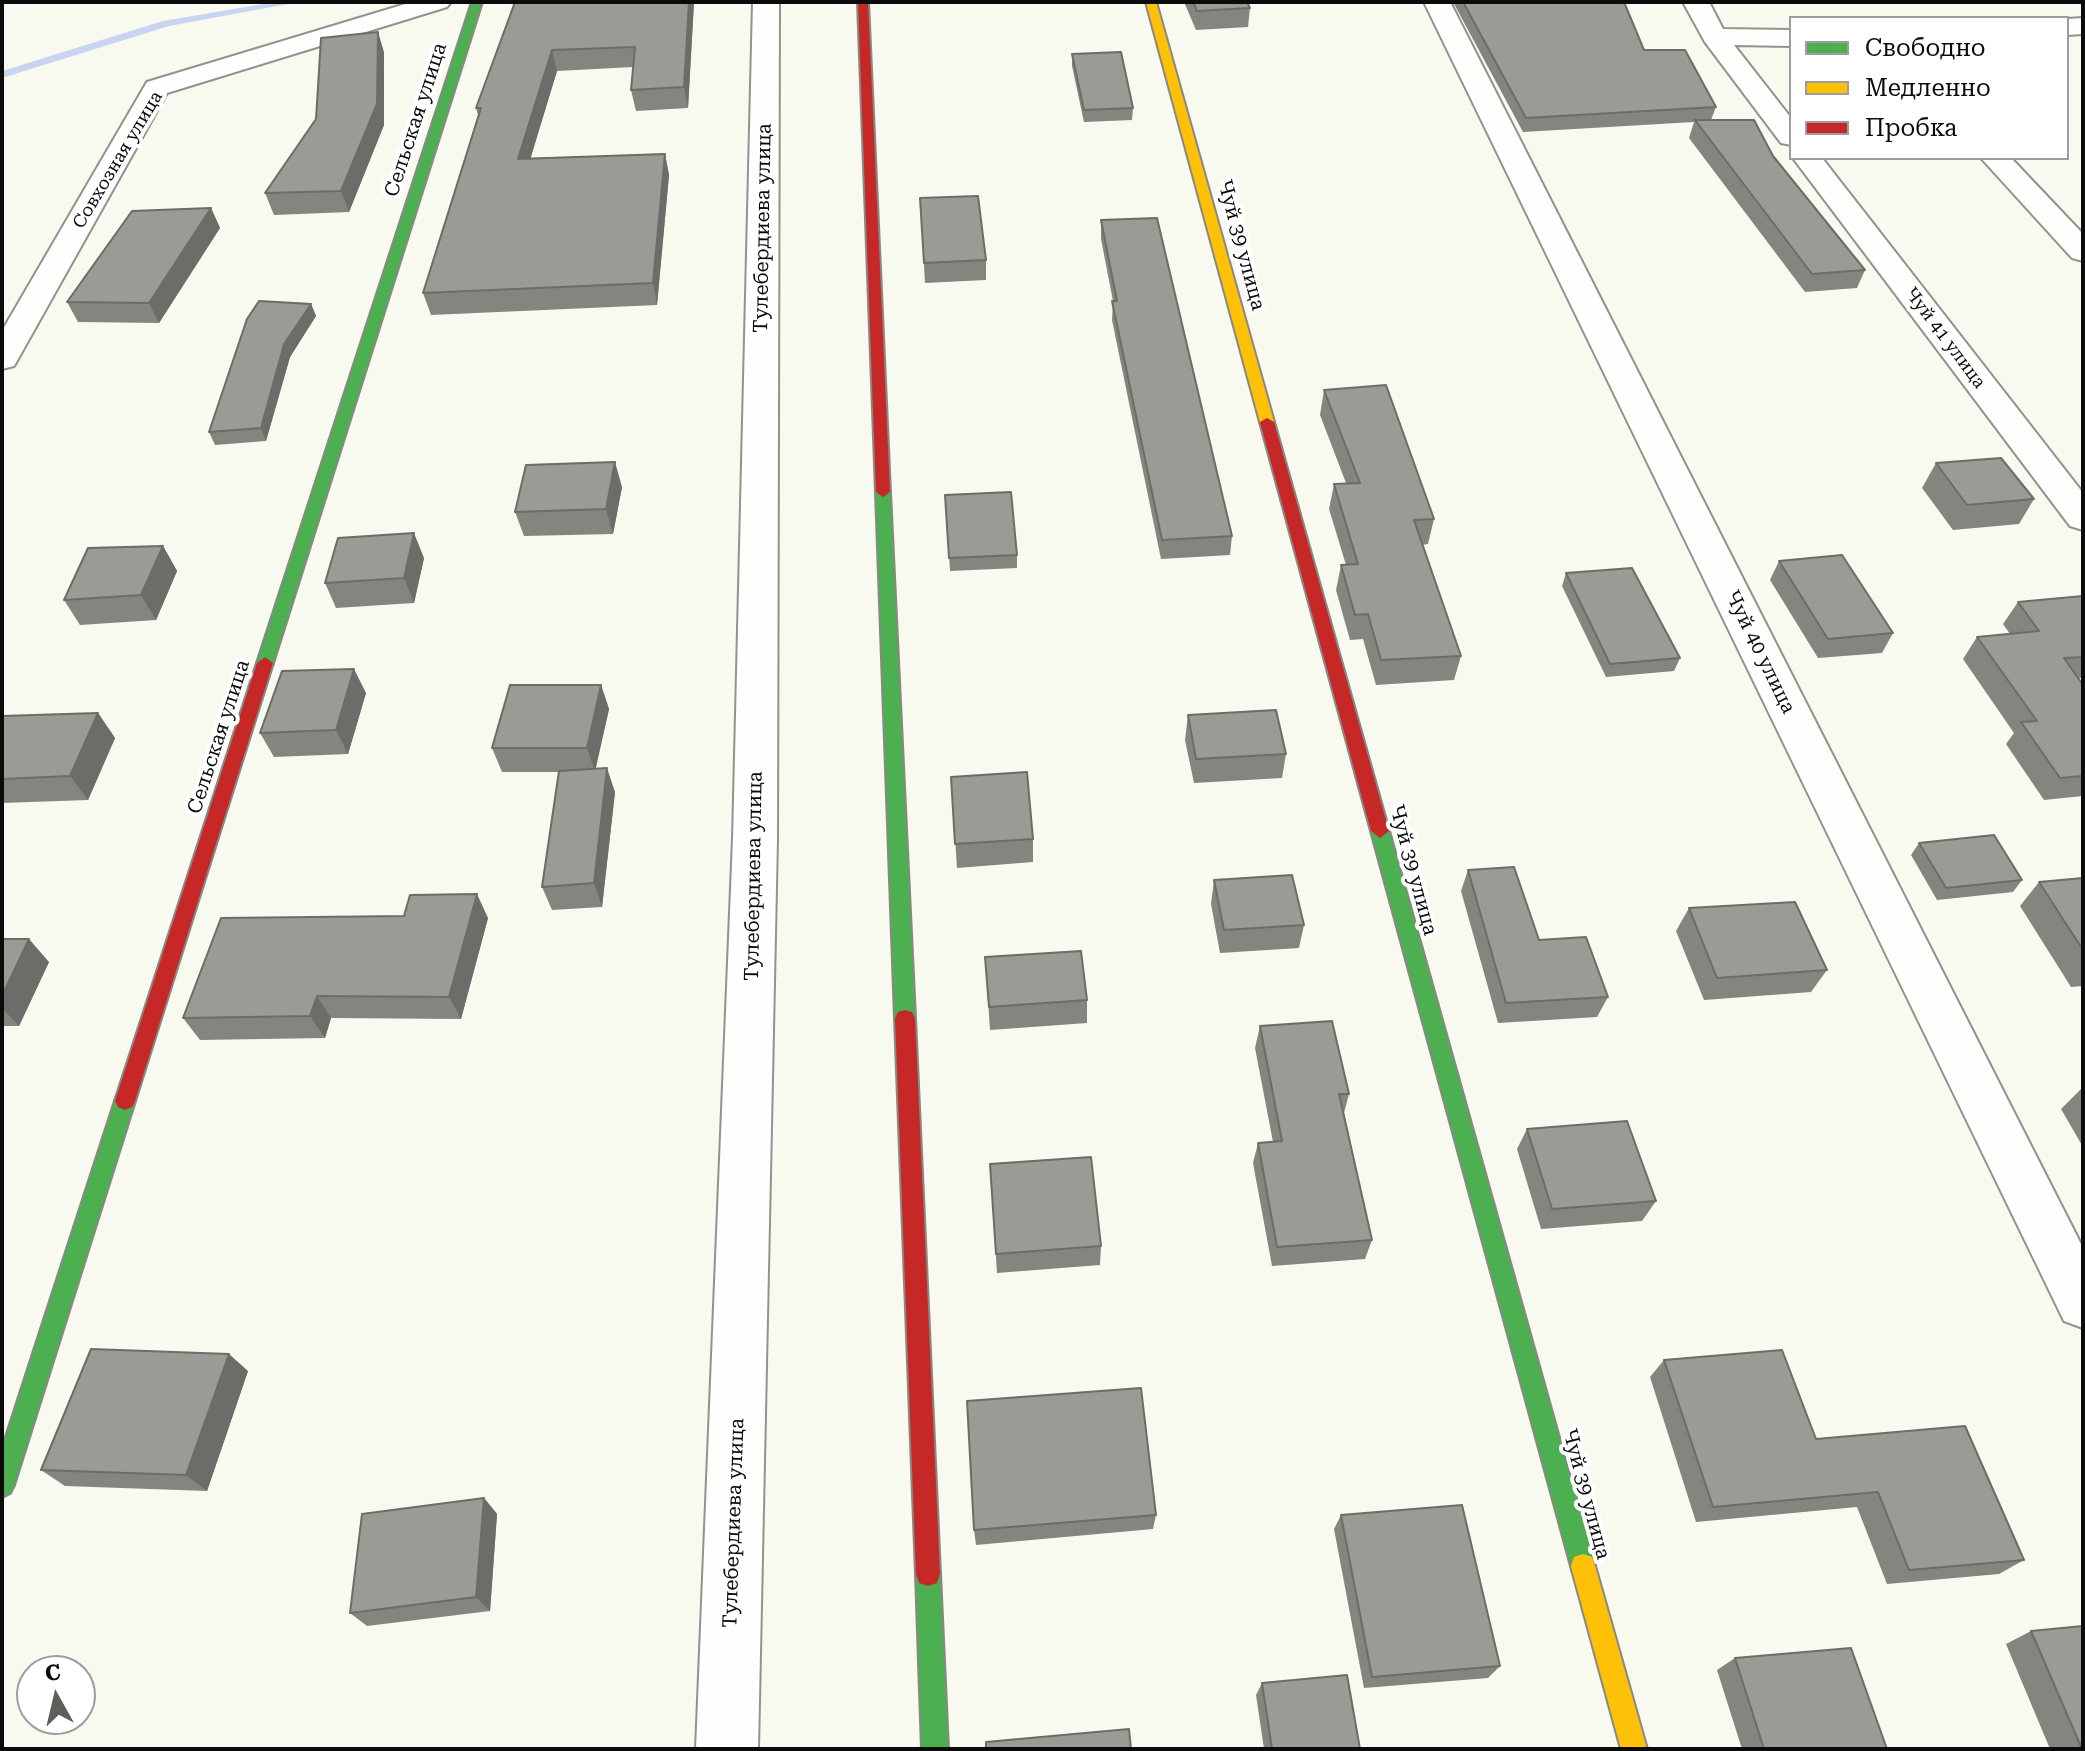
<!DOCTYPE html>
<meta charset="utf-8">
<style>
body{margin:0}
#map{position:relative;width:2085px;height:1751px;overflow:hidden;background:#f8f9ef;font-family:"Roboto Serif",serif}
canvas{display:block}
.frame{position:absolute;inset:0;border:4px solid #0b0b0b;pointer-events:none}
.legend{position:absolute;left:1789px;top:16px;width:280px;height:144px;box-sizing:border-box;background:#fff;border:2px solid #9d9d9d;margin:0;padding:10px 14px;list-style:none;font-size:24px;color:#0b0b0b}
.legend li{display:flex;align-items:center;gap:16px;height:40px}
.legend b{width:40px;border:2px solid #9d9d9d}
.north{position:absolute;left:16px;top:1655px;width:80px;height:80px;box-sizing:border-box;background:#fff;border:2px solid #9d9d9d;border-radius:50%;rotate:352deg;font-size:22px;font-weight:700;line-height:32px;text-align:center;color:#0b0b0b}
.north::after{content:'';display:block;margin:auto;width:28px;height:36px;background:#5e5e5b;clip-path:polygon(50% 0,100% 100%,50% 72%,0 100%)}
</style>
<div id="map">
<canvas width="2085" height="1751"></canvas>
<div class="frame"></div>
<ul class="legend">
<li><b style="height:10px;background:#4caf50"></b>Свободно</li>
<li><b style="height:10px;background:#ffc107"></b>Медленно</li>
<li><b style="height:10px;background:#c62828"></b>Пробка</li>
</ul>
<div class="north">С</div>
</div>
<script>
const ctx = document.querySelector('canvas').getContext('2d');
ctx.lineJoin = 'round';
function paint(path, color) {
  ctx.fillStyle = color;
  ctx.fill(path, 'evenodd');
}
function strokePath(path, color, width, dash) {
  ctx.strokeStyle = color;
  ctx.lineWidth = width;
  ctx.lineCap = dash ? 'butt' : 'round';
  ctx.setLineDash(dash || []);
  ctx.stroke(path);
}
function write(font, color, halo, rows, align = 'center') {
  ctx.font = font + ' "Roboto Serif",serif';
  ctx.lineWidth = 8;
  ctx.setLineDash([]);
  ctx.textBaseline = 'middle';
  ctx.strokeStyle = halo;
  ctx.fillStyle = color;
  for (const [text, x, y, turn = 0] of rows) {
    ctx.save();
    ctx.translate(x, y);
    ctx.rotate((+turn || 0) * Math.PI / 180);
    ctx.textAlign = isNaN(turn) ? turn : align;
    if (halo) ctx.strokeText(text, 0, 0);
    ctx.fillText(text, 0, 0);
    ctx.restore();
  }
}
paint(new Path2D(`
 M275,2H299L169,26L2,78V71L163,21Z`), '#c8d5f0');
const street = new Path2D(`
 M412,2H451L447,7L167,93L18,359L14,366L2,369V331L147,82Z
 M753,2H779L777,839L758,1749H696L733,839Z
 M1424,2H1450L2083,1248V1328L2064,1321Z
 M1683,2H1709L1723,29L1791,30V46L1734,45L1791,118V145L1781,143L1705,42Z
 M2083,18V34L2067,35V19Z
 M1793,158H1822L2083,493V530L2070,526Z
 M1981,158H2011L2083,234V261L2072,258Z`);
const fast = new Path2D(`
 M472,2H482L273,663L271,667H259L257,663Z
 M883,487L890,492L915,1018L912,1024L905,1026L898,1024L895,1018L876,492Z
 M1380,824L1389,831L1595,1566L1592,1575L1583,1578L1574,1575L1571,1566L1371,831Z
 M125,1092L132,1095L135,1101L14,1485L10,1493L2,1497V1449L115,1101L118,1095Z
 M928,1562L937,1565L940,1574L948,1749H922L916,1574L919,1565Z`);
const slow = new Path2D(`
 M1146,2H1156L1274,422L1272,425H1262L1260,422Z
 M1583,1554L1592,1557L1595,1566L1647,1749H1621L1571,1566L1574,1557Z`);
const jam = new Path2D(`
 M858,2H868L890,492L883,497L876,492Z
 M1267,418L1274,422L1389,831L1380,838L1371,831L1260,422Z
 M265,657L273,663L135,1101L132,1107L125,1110L118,1107L115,1101L257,663Z
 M905,1010L912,1012L915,1018L940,1574L937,1583L928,1586L919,1583L916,1574L895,1018L898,1012Z`);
strokePath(street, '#92928e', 4);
strokePath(fast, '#888984', 4);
strokePath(slow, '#888984', 4);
strokePath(jam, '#888984', 4);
paint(street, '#fefefd');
paint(fast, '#4caf50');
paint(slow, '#ffc107');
paint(jam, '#c62828');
paint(new Path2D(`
 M515,2H694L688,108L636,111L631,90L633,67L557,71L530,158L665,154L669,175L657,305L431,315L423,293L478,115L476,108Z
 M1184,2H1247L1250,8L1248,27L1196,30Z
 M1453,2H1624L1644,50L1716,107L1711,120L1773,156L1865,270L1857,288L1805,292L1689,138L1694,122L1523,132Z
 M384,52V125L349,212L274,215L265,193Z
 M1072,54L1133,108L1132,120L1084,122L1072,66Z
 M920,198L986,260V280L925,283Z
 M211,208L220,228L159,323L78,322L67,302Z
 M1101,220L1232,536L1230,555L1161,559L1112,320L1113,301L1101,239Z
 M311,304L316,316L290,357L266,441L215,445L209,432Z
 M1324,390L1434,519L1428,544L1422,545L1461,656L1454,680L1376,685L1363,639L1350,640L1336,590L1341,565H1346L1329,509L1334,484L1346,483L1320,415Z
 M1936,463L2034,499L2019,524L1953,530L1922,488Z
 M622,487L613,534L524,536L515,512Z
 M945,495L1017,555V568L950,571Z
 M163,546L177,571L156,620L80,625L64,600Z
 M424,558L414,603L336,608L325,583Z
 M1779,561L1893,633L1882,653L1818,658L1770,580Z
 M1566,573L1680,658L1674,671L1606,677L1562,586Z
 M2083,596V678H2078L2083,685V796L2044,800L2006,744L2014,733L1963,659L1977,637L2010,634L2003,624L2018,602Z
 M601,685L609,709L595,769L615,792L602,907L552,910L542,887L559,772H502L492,748Z
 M366,693L348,754L274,757L260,733Z
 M98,713L115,738L88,800L2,803V716Z
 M1188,715L1286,754L1282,778L1194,783L1185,740Z
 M951,777L1033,839V862L957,868Z
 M1919,843L2022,880L2013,892L1937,900L1911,855Z
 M1468,870L1539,940L1608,997L1597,1017L1498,1023L1461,891Z
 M2083,878V986L2071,987L2020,906L2039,882Z
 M1214,880L1304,925L1299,948L1220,953L1211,904Z
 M1689,908L1827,970L1811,992L1704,1000L1676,931Z
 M488,918L461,1019L331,1018L325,1038L200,1040L183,1018Z
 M2,939L49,962L19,1026H2Z
 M985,957L1087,1000V1023L990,1030Z
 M1260,1026L1349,1094L1344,1113L1372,1240L1365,1259L1272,1266L1253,1163L1258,1143L1273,1142L1255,1048Z
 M2083,1087V1147L2061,1109Z
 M1527,1129L1656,1201L1642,1221L1541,1229L1517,1149Z
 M990,1164L1101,1246L1100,1265L997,1273Z
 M1664,1360L1816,1439L2024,1560L1999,1574L1887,1584L1857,1507L1696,1522L1650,1377Z
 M248,1371L207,1491L65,1486L41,1470Z
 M484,1498L497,1514L490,1611L367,1626L350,1613Z
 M1156,1515L1153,1529L976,1545L974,1530Z
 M1341,1515L1500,1666L1488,1678L1364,1688L1334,1529Z
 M2031,1631L2083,1749H2050L2006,1644Z
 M1735,1658L1887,1749H1742L1717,1670Z
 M1262,1683L1360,1749H1264L1256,1695Z`), '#858580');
paint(new Path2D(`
 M689,2H694L688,108L684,87Z
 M378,32L384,52V125L349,212L341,191Z
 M552,50L557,71L524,180L518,159Z
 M665,154L669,175L657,305L653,283Z
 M211,208L220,228L159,323L149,303Z
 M311,304L316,316L290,357L266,441L261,428L284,344Z
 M615,462L622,487L613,534L606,509Z
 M414,533L424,558L414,603L404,578Z
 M163,546L177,571L156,620L141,595Z
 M354,669L366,693L348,754L336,730Z
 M601,685L609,709L595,772L587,748Z
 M98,713L115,738L88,800L70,776Z
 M607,768L615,792L602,907L594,883Z
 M477,894L488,918L461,1019L449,997Z
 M29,939L49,962L19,1026L2,1008V996Z
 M317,996L331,1018L325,1038L310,1016Z
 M229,1354L248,1371L207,1491L186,1475Z
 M484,1498L497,1514L490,1611L476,1597Z`), '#6c6c68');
const building = new Path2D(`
 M515,2H689L684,87L631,90L635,47L552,50L518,159L665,154L653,283L423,293L481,108H476Z
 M1193,2H1247L1250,8L1197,11Z
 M1463,2H1624L1644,50H1685L1716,107L1526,118Z
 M378,32L377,104L341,191L265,193L316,119L321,38Z
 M1121,52L1133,108L1084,110L1072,54Z
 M1695,120H1754L1773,156L1865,270L1812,274Z
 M978,196L986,260L924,263L920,198Z
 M211,208L149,303L67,302L132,211Z
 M1157,218L1232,536L1162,540L1112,301H1117L1101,220Z
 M259,301L311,304L284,344L261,428L209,432L247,319Z
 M1386,385L1434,519L1414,520L1461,656L1381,660L1368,614L1355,615L1341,565L1358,564L1334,484L1360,483L1324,390Z
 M2001,458L2034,499L1967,505L1936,463Z
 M615,462L606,509L515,512L526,465Z
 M1011,492L1017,555L949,558L945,495Z
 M414,533L404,578L325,583L338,538Z
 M163,546L141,595L64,600L88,548Z
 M1842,555L1893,633L1828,639L1779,561Z
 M1632,568L1680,658L1610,664L1566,573Z
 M2083,596V657L2064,658L2083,685V776L2060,778L2021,722L2037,721L1977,637L2039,631L2018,602Z
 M354,669L336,730L260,733L282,671Z
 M510,685H601L587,748H492Z
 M1276,710L1286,754L1196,759L1188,715Z
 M98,713L70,776L2,779V716Z
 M607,768L594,883L542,887L559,771Z
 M1027,772L1033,839L955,844L951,777Z
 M1994,835L2022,880L1946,888L1919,843Z
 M1514,867L1539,940L1586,937L1608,997L1506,1003L1468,870Z
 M1292,875L1304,925L1224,930L1214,880Z
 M2083,878V950L2039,882Z
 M477,894L449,997L317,996L310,1016L183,1018L221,918L404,916L410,895Z
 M1795,902L1827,970L1717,978L1689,908Z
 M2,939H29L2,996Z
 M1081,951L1087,1000L989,1007L985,957Z
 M1332,1021L1349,1094H1339L1372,1240L1277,1247L1258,1143L1282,1141L1260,1026Z
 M1627,1121L1656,1201L1552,1209L1527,1129Z
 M1091,1157L1101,1246L996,1254L990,1164Z
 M91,1349L229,1354L186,1475L41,1470Z
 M1782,1350L1816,1439L1965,1426L2024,1560L1909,1570L1878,1492L1713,1507L1664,1360Z
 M1141,1388L1156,1515L974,1530L967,1401Z
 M484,1498L476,1597L350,1613L362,1514Z
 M1462,1505L1500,1666L1372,1677L1341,1515Z
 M2083,1626V1749H2082L2031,1631Z
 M1851,1648L1887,1749H1764L1735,1658Z
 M1347,1675L1360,1749H1272L1262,1683Z
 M1129,1729L1131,1749H986V1742Z`);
paint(building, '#9b9b95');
strokePath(building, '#6c6c68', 2);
write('18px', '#0b0b0b', '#fff', [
 ["Совхозная улица",118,160,-59],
 ["Чуй 41 улица",1945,338,53]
]);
write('20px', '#0b0b0b', '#fff', [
 ["Сельская улица",416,120,-72],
 ["Тулебердиева улица",763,228,-89],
 ["Чуй 39 улица",1241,245,75],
 ["Чуй 40 улица",1760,652,64],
 ["Сельская улица",219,737,-72],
 ["Чуй 39 улица",1413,870,75],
 ["Тулебердиева улица",754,876,-89],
 ["Чуй 39 улица",1586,1494,75],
 ["Тулебердиева улица",734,1523,-88]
]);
</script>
